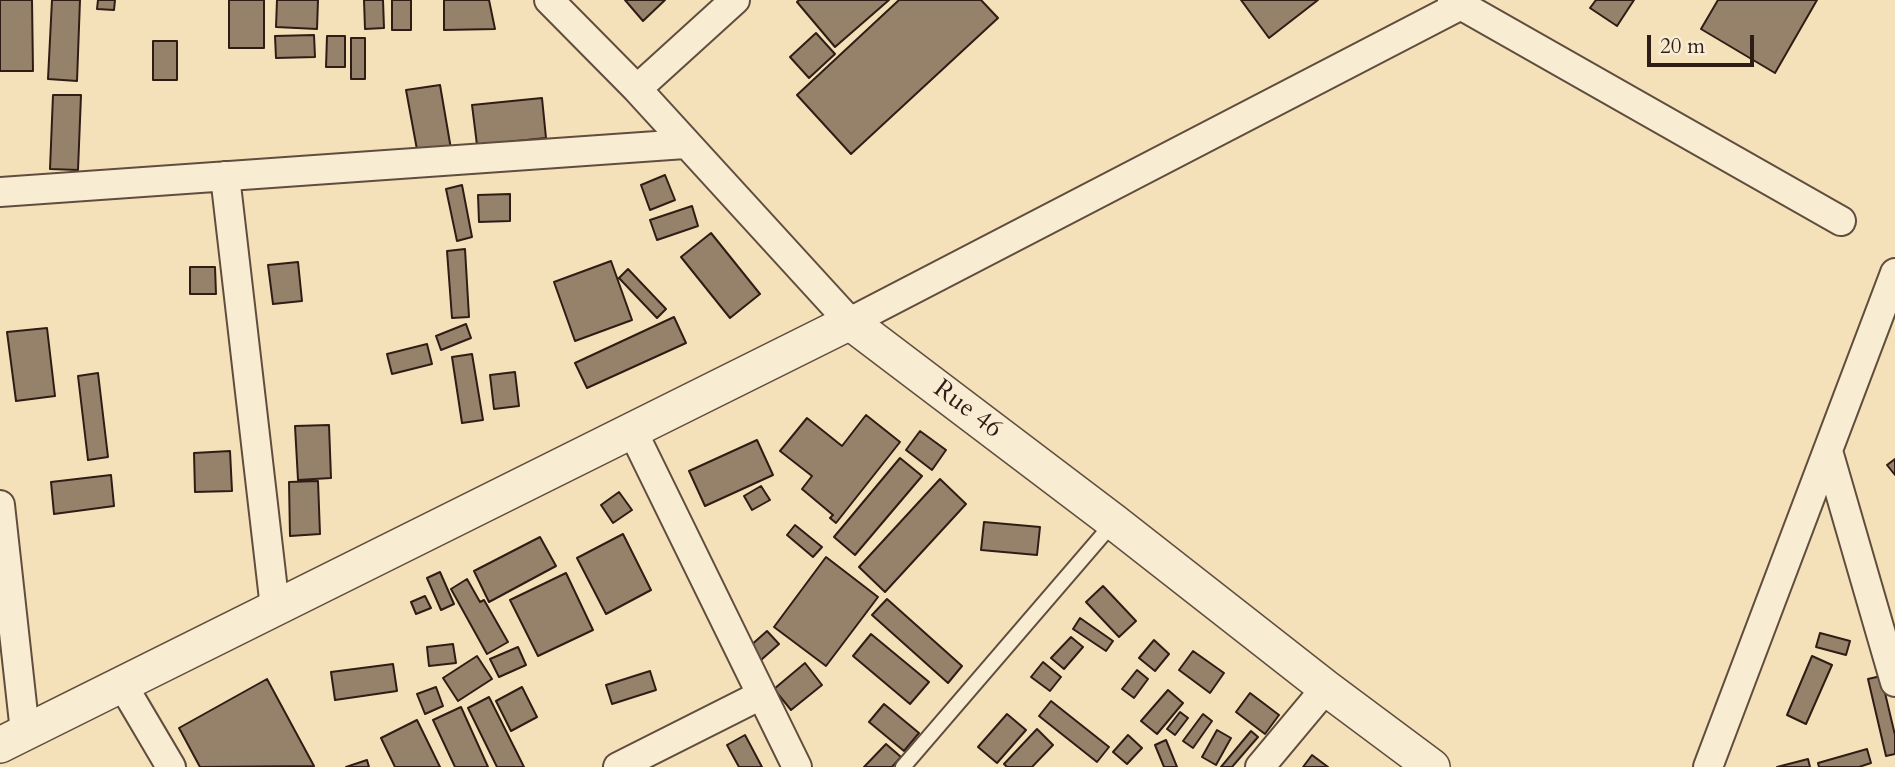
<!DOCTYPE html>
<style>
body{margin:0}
#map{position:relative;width:1895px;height:767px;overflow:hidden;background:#f5e1b9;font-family:Cardo,serif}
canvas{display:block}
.scale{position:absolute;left:1647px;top:35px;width:107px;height:32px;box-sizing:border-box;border:4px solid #2f1c15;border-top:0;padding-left:9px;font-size:21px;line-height:24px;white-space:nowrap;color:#2f1c15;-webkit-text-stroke:5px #f8ecd2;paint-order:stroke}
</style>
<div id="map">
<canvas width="1895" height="767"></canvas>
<div class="scale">20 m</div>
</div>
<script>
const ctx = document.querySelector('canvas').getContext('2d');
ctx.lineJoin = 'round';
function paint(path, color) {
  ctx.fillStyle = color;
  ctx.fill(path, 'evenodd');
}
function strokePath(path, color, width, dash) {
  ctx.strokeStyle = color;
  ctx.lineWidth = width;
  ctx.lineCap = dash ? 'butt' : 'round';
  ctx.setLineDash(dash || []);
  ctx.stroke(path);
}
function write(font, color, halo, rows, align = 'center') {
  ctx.font = font + ' Cardo,serif';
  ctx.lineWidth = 5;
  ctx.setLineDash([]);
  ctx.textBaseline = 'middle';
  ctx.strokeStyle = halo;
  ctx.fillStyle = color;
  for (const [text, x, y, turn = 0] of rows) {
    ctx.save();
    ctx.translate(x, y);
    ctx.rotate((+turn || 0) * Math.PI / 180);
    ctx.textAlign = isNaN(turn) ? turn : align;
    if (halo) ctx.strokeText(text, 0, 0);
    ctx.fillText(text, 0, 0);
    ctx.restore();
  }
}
const building = new Path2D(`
 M0,0H32L33,71H0Z
 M52,0H80L77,81L48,79Z
 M98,0H115L114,10L97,9Z
 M229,0H264V48H229Z
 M277,0H318L317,29L276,27Z
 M364,0H383L384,28L365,29Z
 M392,0H411V30H392Z
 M444,0H489L495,29L444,30Z
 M625,0H665L643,21Z
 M799,0H889L835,47L797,2Z
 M899,0H981L998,18L851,154L797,95Z
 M1241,0H1318L1269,38Z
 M1596,0H1634L1617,26L1590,8Z
 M1718,0H1817L1775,73L1701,29Z
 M816,33L835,54L809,78L790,57Z
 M314,35L315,57L276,58L275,36Z
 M327,36H345V67H326Z
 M351,38H365V79H351Z
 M153,41H177V80H153Z
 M440,85L451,149L418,155L406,90Z
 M53,95H81L78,170L50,169Z
 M542,98L546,138L477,145L472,105Z
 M665,175L675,200L650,210L641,185Z
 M462,185L472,237L457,241L446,189Z
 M510,194V221L479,222L478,195Z
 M692,206L698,226L657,240L650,220Z
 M711,233L760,294L730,318L681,257Z
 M465,249L469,317L452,318L447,251Z
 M611,261L632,320L575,341L554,282Z
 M298,262L302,301L273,304L268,265Z
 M190,267H215L216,294H190Z
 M628,269L666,309L657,318L619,278Z
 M674,317L686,343L587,388L575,363Z
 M466,324L471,338L441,350L436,336Z
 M47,328L55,396L16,401L7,332Z
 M427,344L432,364L392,374L387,354Z
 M472,354L483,420L462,423L452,357Z
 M515,372L519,406L494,409L490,375Z
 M98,373L108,457L88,460L78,376Z
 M866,415L900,442L836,523L830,518L833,515L802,489L812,476L780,451L807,418L842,446Z
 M329,425L331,478L298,480L295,426Z
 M920,431L946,450L932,470L906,450Z
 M757,440L773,475L705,506L689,471Z
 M230,451L232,491L195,492L194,453Z
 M900,458L922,476L855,555L834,537Z
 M1895,459V475L1887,465Z
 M111,475L114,506L54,514L51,482Z
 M940,479L966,504L885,592L859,567Z
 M318,481L320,534L290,536L289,482Z
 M761,486L770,500L752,510L744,496Z
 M619,492L632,510L613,523L601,505Z
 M984,522L1040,527L1037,555L981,550Z
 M795,525L822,547L813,557L787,535Z
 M623,534L651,590L606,614L577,558Z
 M540,537L556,566L489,602L474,571Z
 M826,557L878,597L826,666L774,627Z
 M440,572L454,604L441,610L427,578Z
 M566,573L593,630L538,656L510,600Z
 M467,579L480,602L484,600L508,642L487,654L451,589Z
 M1103,586L1136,621L1119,637L1086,602Z
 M425,596L431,608L416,614L411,602Z
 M887,599L962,666L948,683L872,615Z
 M1080,618L1113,641L1106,651L1073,629Z
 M767,631L779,644L761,660L749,647Z
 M1820,633L1850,641L1846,655L1816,647Z
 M871,634L929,682L910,704L853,656Z
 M1071,637L1083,647L1064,669L1051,658Z
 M1154,640L1169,654L1155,671L1139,658Z
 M453,644L456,663L429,666L427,647Z
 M518,647L526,665L499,677L490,659Z
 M1193,651L1224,673L1210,693L1179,670Z
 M477,656L492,679L458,701L443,678Z
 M1812,656L1832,665L1806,724L1787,715Z
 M1043,662L1061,677L1050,691L1031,677Z
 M805,663L822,685L791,710L774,689Z
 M393,664L397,691L335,700L331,672Z
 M1137,670L1148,679L1134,698L1122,689Z
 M650,671L656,690L612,704L606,685Z
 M1881,676L1895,735V754L1886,756L1868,679Z
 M267,679L314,766L200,767L179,728Z
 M436,687L443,706L425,714L417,694Z
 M522,687L537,717L511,731L496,701Z
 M1168,690L1183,703L1157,734L1141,721Z
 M1250,693L1279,715L1265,734L1236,712Z
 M489,697L524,767H497L468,708Z
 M1051,701L1109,747L1097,762L1039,716Z
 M884,704L919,733L904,751L869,722Z
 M461,707L488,767H455L433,720Z
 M1180,712L1188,718L1175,735L1167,729Z
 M1007,714L1026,730L997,763L978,747Z
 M1203,714L1212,721L1193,748L1183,741Z
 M417,720L440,767H395L381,738Z
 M1037,729L1053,745L1032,767H1007L1004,764Z
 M1217,730L1231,738L1216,765L1202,757Z
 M1251,731L1258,737L1232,767H1221Z
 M745,735L762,767H739L727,745Z
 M1128,735L1142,748L1127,764L1113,752Z
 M1166,740L1177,767H1164L1155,745Z
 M886,744L901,757L892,767H864Z
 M1867,749L1871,763L1859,767H1819L1818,763Z
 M1312,755L1328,767H1303Z
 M1808,759L1810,767H1777Z
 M367,760L369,767H346Z`);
paint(building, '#96826a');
strokePath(building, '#2f1c15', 2);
const service = new Path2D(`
 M903,767L1113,523`);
const minor = new Path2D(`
 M549,0L637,89L850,322L1459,6
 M1452,0L1841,221
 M637,89L735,0
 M225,176L275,608
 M0,192L685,144
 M632,430L797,767
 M1828,451L1895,682
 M0,505L25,732
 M122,684L171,767
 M618,767L761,695
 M1260,767L1326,688
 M1708,767L1895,273`);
const tertiary = new Path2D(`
 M0,745L850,322L1114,522L1326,688L1432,767`);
strokePath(service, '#604d3e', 18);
strokePath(minor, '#604d3e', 32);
strokePath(tertiary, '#604d3e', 38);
strokePath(service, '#f8ecd2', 14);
strokePath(minor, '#f8ecd2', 28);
strokePath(tertiary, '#f8ecd2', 35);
write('26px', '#2f1c15', '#f8ecd2', [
 ["Rue 46",967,410,37]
]);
</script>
